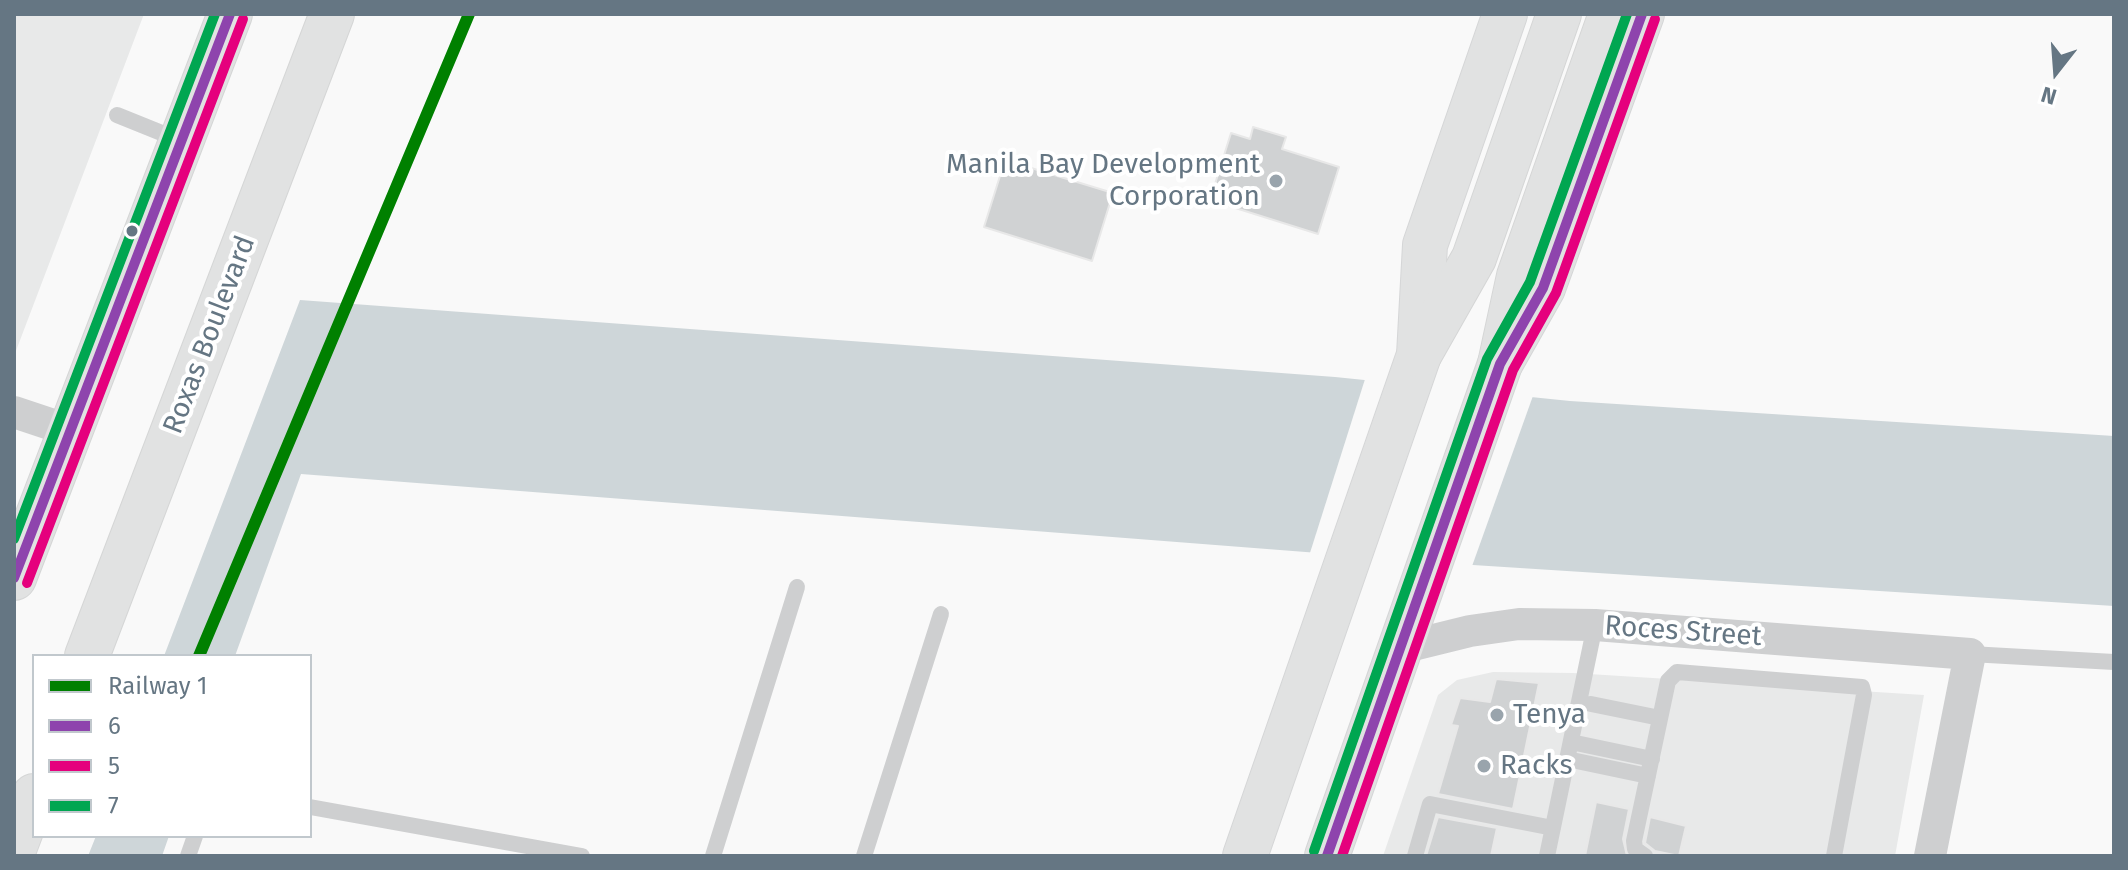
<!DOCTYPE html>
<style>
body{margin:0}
#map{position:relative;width:2128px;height:870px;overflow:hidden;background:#f9f9f9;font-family:"Fira Sans",sans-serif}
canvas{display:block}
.frame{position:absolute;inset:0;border:16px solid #657683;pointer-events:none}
.legend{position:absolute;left:32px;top:654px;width:280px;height:184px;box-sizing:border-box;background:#fff;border:2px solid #c1c8cd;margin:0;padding:10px 14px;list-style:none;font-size:24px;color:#657683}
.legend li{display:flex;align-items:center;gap:16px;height:40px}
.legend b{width:40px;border:2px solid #c1c8cd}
.north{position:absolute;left:2016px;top:32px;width:80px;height:80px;-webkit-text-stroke:6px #fff;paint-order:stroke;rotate:197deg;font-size:22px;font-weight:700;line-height:32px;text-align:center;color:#657683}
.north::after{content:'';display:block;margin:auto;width:28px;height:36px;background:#657683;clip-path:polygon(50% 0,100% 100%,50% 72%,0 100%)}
</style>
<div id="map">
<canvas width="2128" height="870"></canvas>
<div class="frame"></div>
<ul class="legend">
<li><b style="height:10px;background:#008000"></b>Railway 1</li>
<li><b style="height:10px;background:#8e44ad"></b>6</li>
<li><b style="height:10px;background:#e5007d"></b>5</li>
<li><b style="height:10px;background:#00a651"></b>7</li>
</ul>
<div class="north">N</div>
</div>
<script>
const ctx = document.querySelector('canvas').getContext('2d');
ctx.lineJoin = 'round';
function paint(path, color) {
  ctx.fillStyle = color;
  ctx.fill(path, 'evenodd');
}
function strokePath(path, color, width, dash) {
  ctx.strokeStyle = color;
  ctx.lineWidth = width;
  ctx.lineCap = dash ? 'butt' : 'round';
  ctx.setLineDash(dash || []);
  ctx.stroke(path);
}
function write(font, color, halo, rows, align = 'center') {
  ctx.font = font + ' "Fira Sans",sans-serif';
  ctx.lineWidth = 8;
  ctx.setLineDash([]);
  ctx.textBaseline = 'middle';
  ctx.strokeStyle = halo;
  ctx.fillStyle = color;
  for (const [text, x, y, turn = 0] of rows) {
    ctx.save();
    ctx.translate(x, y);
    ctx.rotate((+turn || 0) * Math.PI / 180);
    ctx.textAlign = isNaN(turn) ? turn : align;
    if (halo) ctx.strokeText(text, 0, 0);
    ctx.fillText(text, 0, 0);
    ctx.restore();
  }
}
paint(new Path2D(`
 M14,14H144L14,356Z
 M1493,672L1573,673L1924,695L1895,856H1383L1438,695L1457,680Z`), '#e8e9e9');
paint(new Path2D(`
 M300,300L1335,377L1570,401L2114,436V606L1473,565L301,474L235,656H164Z
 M96,836H169L162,856H88Z`), '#ced6d9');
paint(new Path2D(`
 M1366,376L1534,393L1471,569L1309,556Z`), '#f9f9f9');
const building = new Path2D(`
 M1253,127L1286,137L1282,149L1339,167L1318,234L1210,200L1231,133L1250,139Z
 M1005,160L1113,193L1092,261L984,227Z
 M1496,679L1539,683L1513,809L1438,794L1458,726L1451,725L1460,698L1490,702Z
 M1596,802L1629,809L1623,839L1627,856H1585Z
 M1438,817L1497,828L1491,856H1426Z
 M1650,817L1686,826L1679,856L1655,851L1645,843Z`);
paint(building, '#d0d2d3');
strokePath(building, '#e8e8e8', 2);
const secondary = new Path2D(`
 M1245,856L1419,355L1425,245L1505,14
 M1327,856L1500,364L1543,288L1642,14`);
const trunk = new Path2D(`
 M14,578L230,14
 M87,656L332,14
 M14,849L34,796`);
const motorway = new Path2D(`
 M1419,355L1474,258L1559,14
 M1500,364L1519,276L1611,14`);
strokePath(secondary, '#d5d6d7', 46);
strokePath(trunk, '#d5d6d6', 46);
strokePath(motorway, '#d5d6d6', 46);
strokePath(new Path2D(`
 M117,115L179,140
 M1970,654L2114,662
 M1591,704L1660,718
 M1571,742L1652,759
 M1567,759L1648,776
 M310,807L582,856
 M188,856L195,836
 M713,856L797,587
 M864,856L941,614
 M1415,856L1430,804L1553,828
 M1547,856L1595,625
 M1645,856L1635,849L1634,841L1668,681L1677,672L1862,687L1864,695L1834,856`), '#cecfd0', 16);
strokePath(new Path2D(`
 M14,412L71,431
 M1397,649L1470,631L1519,624L1595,625L1970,654L1930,856`), '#cecfd0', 32);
strokePath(secondary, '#e1e2e2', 44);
strokePath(trunk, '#e1e2e2', 44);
strokePath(motorway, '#e1e2e2', 44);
strokePath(new Path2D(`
 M14,578L230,14
 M1327,856L1500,364L1543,288L1642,14`), '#8e44ad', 10);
strokePath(new Path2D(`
 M27,583L243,19
 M1342,856L1513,370L1556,293L1655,19`), '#e5007d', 10);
strokePath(new Path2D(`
 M14,539L215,14
 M1314,851L1487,359L1530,282L1627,14`), '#00a651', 10);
strokePath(new Path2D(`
 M199,656L469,14`), '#008000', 12);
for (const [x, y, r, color] of [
 [1276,181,8,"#99a4ac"],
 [132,231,7,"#657683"],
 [1497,715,8,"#99a4ac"],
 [1484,766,8,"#99a4ac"]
]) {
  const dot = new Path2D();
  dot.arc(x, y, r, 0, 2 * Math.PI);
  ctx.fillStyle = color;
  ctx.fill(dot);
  strokePath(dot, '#fff', 3);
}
write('28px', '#657683', '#fff', [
 ["Manila Bay Development",1260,165,"right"],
 ["Corporation",1260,197,"right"],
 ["Tenya",1513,715],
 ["Racks",1500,766]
], 'left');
write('28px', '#657683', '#fff', [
 ["Roxas Boulevard",210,335,-69],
 ["Roces Street",1683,632,4]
]);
</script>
